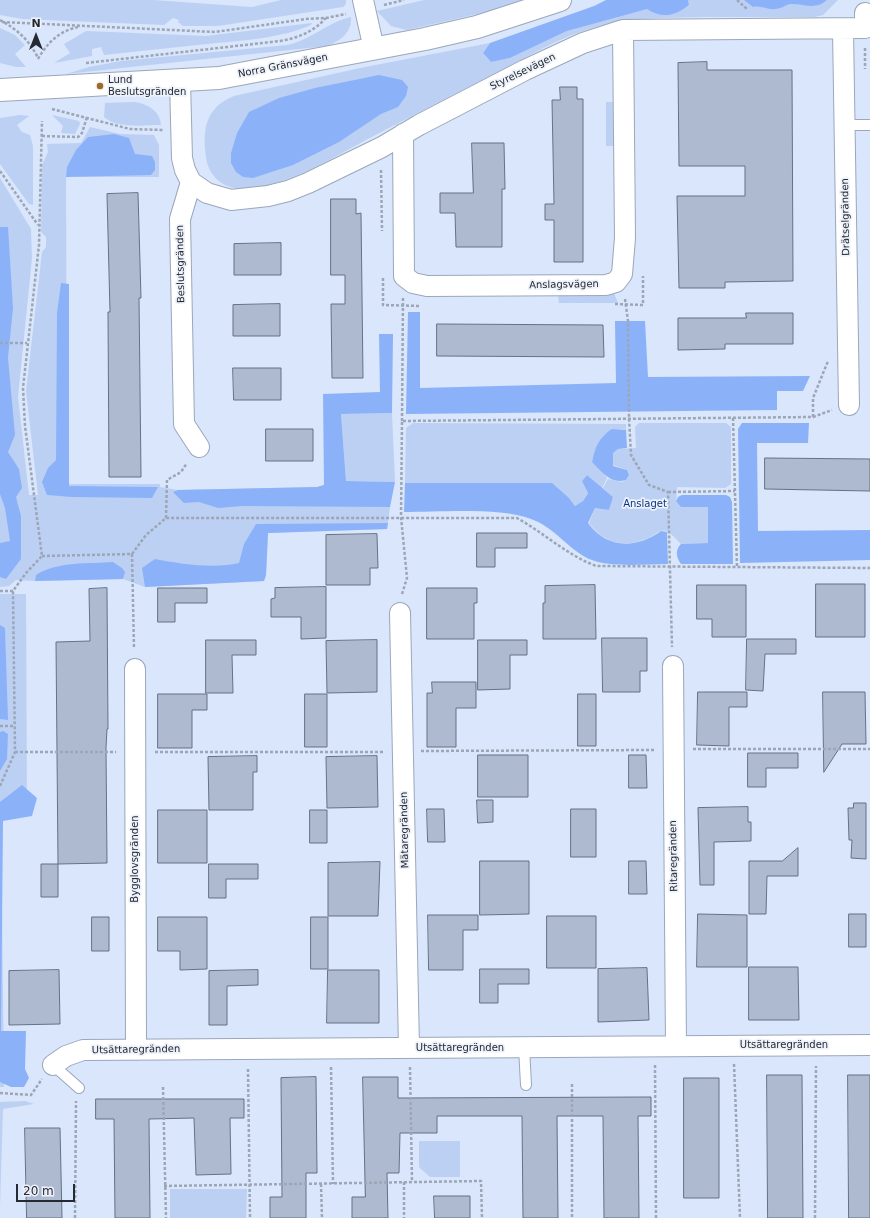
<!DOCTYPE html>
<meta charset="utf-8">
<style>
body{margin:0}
#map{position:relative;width:870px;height:1218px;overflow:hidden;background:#d9e6fb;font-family:"DejaVu Sans",sans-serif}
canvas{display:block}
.north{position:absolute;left:16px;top:16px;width:40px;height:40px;-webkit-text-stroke:3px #edf2fb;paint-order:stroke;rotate:0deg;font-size:11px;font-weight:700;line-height:16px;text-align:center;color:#252931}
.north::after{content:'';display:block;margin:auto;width:14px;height:18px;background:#252931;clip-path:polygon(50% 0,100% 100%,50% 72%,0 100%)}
.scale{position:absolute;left:16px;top:1184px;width:59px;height:18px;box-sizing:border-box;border:2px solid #252931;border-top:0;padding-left:5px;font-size:12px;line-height:14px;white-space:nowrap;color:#252931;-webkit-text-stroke:3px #edf2fb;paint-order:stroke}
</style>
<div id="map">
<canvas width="870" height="1218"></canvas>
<div class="north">N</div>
<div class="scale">20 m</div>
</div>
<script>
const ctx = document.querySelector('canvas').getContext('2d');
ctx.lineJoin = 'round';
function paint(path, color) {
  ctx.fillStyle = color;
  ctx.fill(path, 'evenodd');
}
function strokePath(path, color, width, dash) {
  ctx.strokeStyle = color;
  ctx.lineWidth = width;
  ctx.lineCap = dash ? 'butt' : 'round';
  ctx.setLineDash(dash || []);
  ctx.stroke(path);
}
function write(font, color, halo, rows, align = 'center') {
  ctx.font = font + ' "DejaVu Sans",sans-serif';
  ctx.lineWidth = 3.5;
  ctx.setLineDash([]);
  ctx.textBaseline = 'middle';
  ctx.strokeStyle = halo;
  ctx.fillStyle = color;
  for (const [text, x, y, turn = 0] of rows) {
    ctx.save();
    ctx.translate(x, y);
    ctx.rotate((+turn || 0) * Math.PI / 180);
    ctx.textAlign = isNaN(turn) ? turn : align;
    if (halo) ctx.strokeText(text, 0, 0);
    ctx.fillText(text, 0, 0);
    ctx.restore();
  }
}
paint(new Path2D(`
 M0,0H153L252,7L281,0H346V4L343,7L218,26H183L178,22L179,20L173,18L164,25L22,19L0,15Z
 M424,0H524L495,10L407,30L391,26L377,11Z
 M688,0H838L823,15L815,17C778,17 741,17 704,17C664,18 625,17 586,30C555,40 525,58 496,73C452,95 408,118 364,141C329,160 281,189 241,189C222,188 208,175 206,157C202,129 206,107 234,96L360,68L490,43L483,53L491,62L510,58L567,31L628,13L647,9L689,6Z
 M351,17C352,33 340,41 327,46L66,74L89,67L121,61L287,45C311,40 328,22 351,17Z
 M312,23L311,25C281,38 248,40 216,43C179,47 141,51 104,55L101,47L92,49V56L54,63L70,53L64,44L86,31L206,36Z
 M0,28L15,35L25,45L15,54L26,67H16L0,63Z
 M135,102C148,104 160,111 161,125C144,125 118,129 104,117L105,103Z
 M606,102H616V146H606Z
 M20,115L29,116L17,125L22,132L30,135L33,146V205L29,204L0,164V118Z
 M52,115L79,121L80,124L75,134L61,133L63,126Z
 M90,127L120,134L154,135L159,145V177H66L67,484H160V487L178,490L317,487L324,485L339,494L390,507L387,529L268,533L266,575L264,581L145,587L123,579L35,581L16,580L9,586L0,587V178L31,229L32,258L18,397L29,495H38L26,391L42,252L46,247V237L41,232L42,165L48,152L47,144L81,143Z
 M614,293L618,303H559L558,295Z
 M392,413L395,482L346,481L341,414Z
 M413,423L626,424V430C601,427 599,442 592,461L607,478L602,488L587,475L582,481L588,492L583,501L575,506L569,498L405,483L406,428Z
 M639,423H726L731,427V484L725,488L677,487L676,501L708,507V543L681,544C677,540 671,533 666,531C661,529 657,533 652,536C628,549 605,545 589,523L595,508L609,510L613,497L603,488L608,479L622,482L626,480L629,475L627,470L613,465V452L618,449L636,448L635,427Z
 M0,594H26L27,809L1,812L4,1087H0Z
 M25,1101L34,1104L3,1109L0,1206V1102Z
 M419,1141H460V1177H430L419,1167Z
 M170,1189H247L246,1218H170Z`), '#bcd0f4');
paint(new Path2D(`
 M606,0H688L689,5C675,16 662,19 647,9L567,31L510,58L491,62L483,53L490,43L594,6Z
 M744,0H827C815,11 803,3 790,4C785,5 781,9 775,9C767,10 761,5 753,7Z
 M379,75L402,80L408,87L406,96L398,107L381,114L339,142L293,165L253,178L243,177L236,172L231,163V153L237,133L249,112L279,98L315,88Z
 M114,134L129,138L135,154L152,156L155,162V170L151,175L66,177L67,167L76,150L88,137Z
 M0,227H8L13,308L8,358L15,435L8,452L19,469L22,488L16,497L21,516V559L6,579L0,577V543L10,541L5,508L0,494Z
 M61,283L69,284V486L158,487L152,498L72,497L47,495L42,482L48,468L56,460L57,313Z
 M408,312H420V388L616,383L615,321H645L648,377L810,376L803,391H777V410L406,414Z
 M379,334H393L392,413L341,414L346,481L395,482L390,507L242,506L218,508L199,502L184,503L173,492L178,490L317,487L324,485L323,394L380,392Z
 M742,423H809L808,443H757L758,531L870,530V560L740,563L738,429Z
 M612,429L626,430L627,448L618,449L613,453V466L627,470L629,475L626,480C611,485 601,471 592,462C595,447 599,437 612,429Z
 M587,475L613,497L609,510L595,508L588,523C607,549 636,549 661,531L667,532L668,564C645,564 610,568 589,559C568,549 554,527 531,519C500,507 439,512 404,512L405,483H552L569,498L575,506L583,501L588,493L582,481Z
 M682,495H726L730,497L732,502L733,564H681C676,557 675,550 681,544L708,543V507H681L676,501L678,497Z
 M388,523L387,529L268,533L266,575L264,581L145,587L142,568L155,559C180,564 215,569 239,563L244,544L256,524Z
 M113,562L122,568L125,572L123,579L35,581L36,575C58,561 88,564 113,562Z
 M0,625L5,628L8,720L0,719Z
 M3,731L8,734L7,759L0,771V732Z
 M22,785L37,798L32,816L3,821L1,1031H26L25,1069L29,1078L24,1087H11L0,1082V802Z`), '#8bb2f9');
const building = new Path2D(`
 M707,62V70H792L793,281L725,282V288H679L677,196H745V166H679L678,63Z
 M560,87H577V99H583V262H554V220H545V204H554L552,100H560Z
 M472,143H504L505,189H502V247H456L455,213H440V193H473Z
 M138,193L141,298H139L141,477H109L108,312H110L107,194Z
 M331,199H356V214L361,213L363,378H332L331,304H345V275H331Z
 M281,243V275H234V244Z
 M280,304V336H233V305Z
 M746,313H793V344H725V349L678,350V318H746Z
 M437,324L603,325L604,357L437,356Z
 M233,368H281V400H234Z
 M266,429H313V461H266Z
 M765,458L870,459V491L765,489Z
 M477,533H527V548H495V567H477Z
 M377,534L378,568H370V585H326V535Z
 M816,584H865V637H816Z
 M595,585L596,639H543V603H545V586Z
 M697,585H746V637H712V619H697Z
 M326,587V638L301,639V617H271V599L275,598V588Z
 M107,588L108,729H107L106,748L107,863L58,864V897H41V864H58L56,642L90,641L89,589Z
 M158,588H207V603H175V622H158Z
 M427,588H477V603H474V639H427Z
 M602,638H647V671H640V692H603Z
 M747,639H796V654H765L763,691L746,690Z
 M206,640H256V655H232L233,693H206Z
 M377,640V692L327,693L326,641Z
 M478,640H527V655H510V689L478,690Z
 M432,682H476V708H456V747H427V693H432Z
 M698,692H747V707H729V746L697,745Z
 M823,692H865L866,744H842L824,772Z
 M158,694H207V710H192V748H158Z
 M305,694H327V747H305Z
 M578,694H596V746H578Z
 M748,753H798V768H766V787H748Z
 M478,755H528V797H478Z
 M629,755H646L647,788H629Z
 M257,756V772H253V810H209L208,757Z
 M377,756L378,807L327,808L326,757Z
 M477,800H493V822L478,823Z
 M854,803H866V859L851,858L852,840H849L848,808H853Z
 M748,807V822H751V841L714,842V885H700L698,808Z
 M427,809H444L445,842H428Z
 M571,809H596V857H571Z
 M158,810H207V863H158Z
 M310,810H327V843H310Z
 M798,848V876H767L766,914H749V861H782Z
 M480,861H529V914L480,915Z
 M629,861H646L647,894H629Z
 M380,862L378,916H328V863Z
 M209,864H258V879H226V898H209Z
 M698,914L747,915V967H697Z
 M849,914H866V947H849Z
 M428,915H478V930H463V970H429Z
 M547,916H596V968H547Z
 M92,917H109V951H92Z
 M158,917H207V969L180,970V951H158Z
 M311,917H328V969H311Z
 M749,967H798L799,1020H749Z
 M647,968L649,1020L598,1022V969Z
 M480,969H529V984H498V1003H480Z
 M59,970L60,1024L9,1025V971Z
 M258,970V985L227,986V1025H209V971Z
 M328,970H379V1023H327Z
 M767,1075H802L803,1218H768Z
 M848,1075H870V1218H849Z
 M316,1077L317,1173H306V1218H270V1197H282L281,1078Z
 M363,1077H398V1098L651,1097V1116H638L639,1218H604L603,1116H557L558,1218H523L522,1116H437V1133H400L399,1173H387L388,1218H352V1197H365Z
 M684,1078H719V1198H684Z
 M96,1099H244V1118H230L231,1174L196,1175L194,1118L149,1119L150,1218H115L114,1119H96Z
 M25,1128H60L62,1218H27Z
 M434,1196H470V1218H435Z`);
paint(building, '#aebacf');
strokePath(building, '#667184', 1);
const lane = new Path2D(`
 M845,125H870
 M524,1047L526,1085
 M53,1065L79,1088`);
const street = new Path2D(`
 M363,0L374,49
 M843,29L849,405
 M180,81L182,158L185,170L191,182L180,219L184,424L199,447
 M403,134L404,276L413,283L427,286L606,285L616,282L622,274L625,238L623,30
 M191,182L207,193L231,200L268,196L288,191L308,183L382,147L419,125L525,70L583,43L623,30L865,28V13
 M400,613L409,1048
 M673,666L676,1046
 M135,669L136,1050
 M53,1065L66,1056L83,1050L870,1045`);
const secondary = new Path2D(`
 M0,90L219,78L425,39L477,27L560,0`);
strokePath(lane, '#9ba7bb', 12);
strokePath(street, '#9ba7bb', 22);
strokePath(secondary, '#9ba7bb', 24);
strokePath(new Path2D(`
 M737,0L747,9
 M384,5L404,0
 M0,20C18,30 29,40 38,58
 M2,22L215,32L306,19L326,18L346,14
 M865,48V69
 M38,59C47,43 60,30 79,27
 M86,63L280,41C298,38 313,32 326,18
 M52,109L130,129L163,130
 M42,136L78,137L82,133L87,117
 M381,170L382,231
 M0,171L38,225
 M383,278V305L420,306
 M625,299L628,321L629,418L631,455L649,485L668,492L672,647
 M615,304L643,305V276
 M0,343H27
 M813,417V398L828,361
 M733,418L737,568
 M402,421L403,298
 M668,492L735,491
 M166,518L167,480L181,472L187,463
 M132,554L134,649
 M42,556L132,554L146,535L166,518H517C544,533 567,555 596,566L870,568
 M0,591H13
 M402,594L407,578L401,517L402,421L813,417L832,410
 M0,726H14
 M693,749H870
 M421,751L654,750
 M15,752H116
 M155,752H384
 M0,786L15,752L13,591L26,573L42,556L25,426L23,388L39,245L42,121
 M734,1064L740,1218
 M655,1065L656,1218
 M331,1067L333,1184
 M410,1067L412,1182
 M248,1069L250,1218
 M572,1084V1218
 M163,1087L166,1218
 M0,1093L31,1095L42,1079
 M404,1182V1218
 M321,1184L322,1218
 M164,1186L481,1181L482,1218
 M75,1218L76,1101
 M815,1218L816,1066`), '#9ca6b6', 2.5, [3, 2]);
strokePath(lane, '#fff', 10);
strokePath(street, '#fff', 20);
strokePath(secondary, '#fff', 22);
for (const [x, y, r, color] of [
 [100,86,4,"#9f6b22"]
]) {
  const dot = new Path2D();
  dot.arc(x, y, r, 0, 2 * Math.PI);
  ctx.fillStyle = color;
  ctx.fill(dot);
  strokePath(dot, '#edf2fb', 1.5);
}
write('10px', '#252931', '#edf2fb', [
 ["Norra Gränsvägen",283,66,-11],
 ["Styrelsevägen",523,72,-26],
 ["Drätselgränden",846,217,-91],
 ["Beslutsgränden",181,264,-91],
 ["Anslagsvägen",564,285,-1],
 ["Mätaregränden",405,830,-91],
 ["Ritaregränden",674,856,-91],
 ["Bygglovsgränden",135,859,-90],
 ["Utsättaregränden",784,1045],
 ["Utsättaregränden",460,1048],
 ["Utsättaregränden",136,1050,-1]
]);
write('10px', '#252931', '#edf2fb', [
 ["Lund",108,80],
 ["Beslutsgränden",108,92]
], 'left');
write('10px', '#0a3483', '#edf2fb', [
 ["Anslaget",645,504]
]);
</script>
